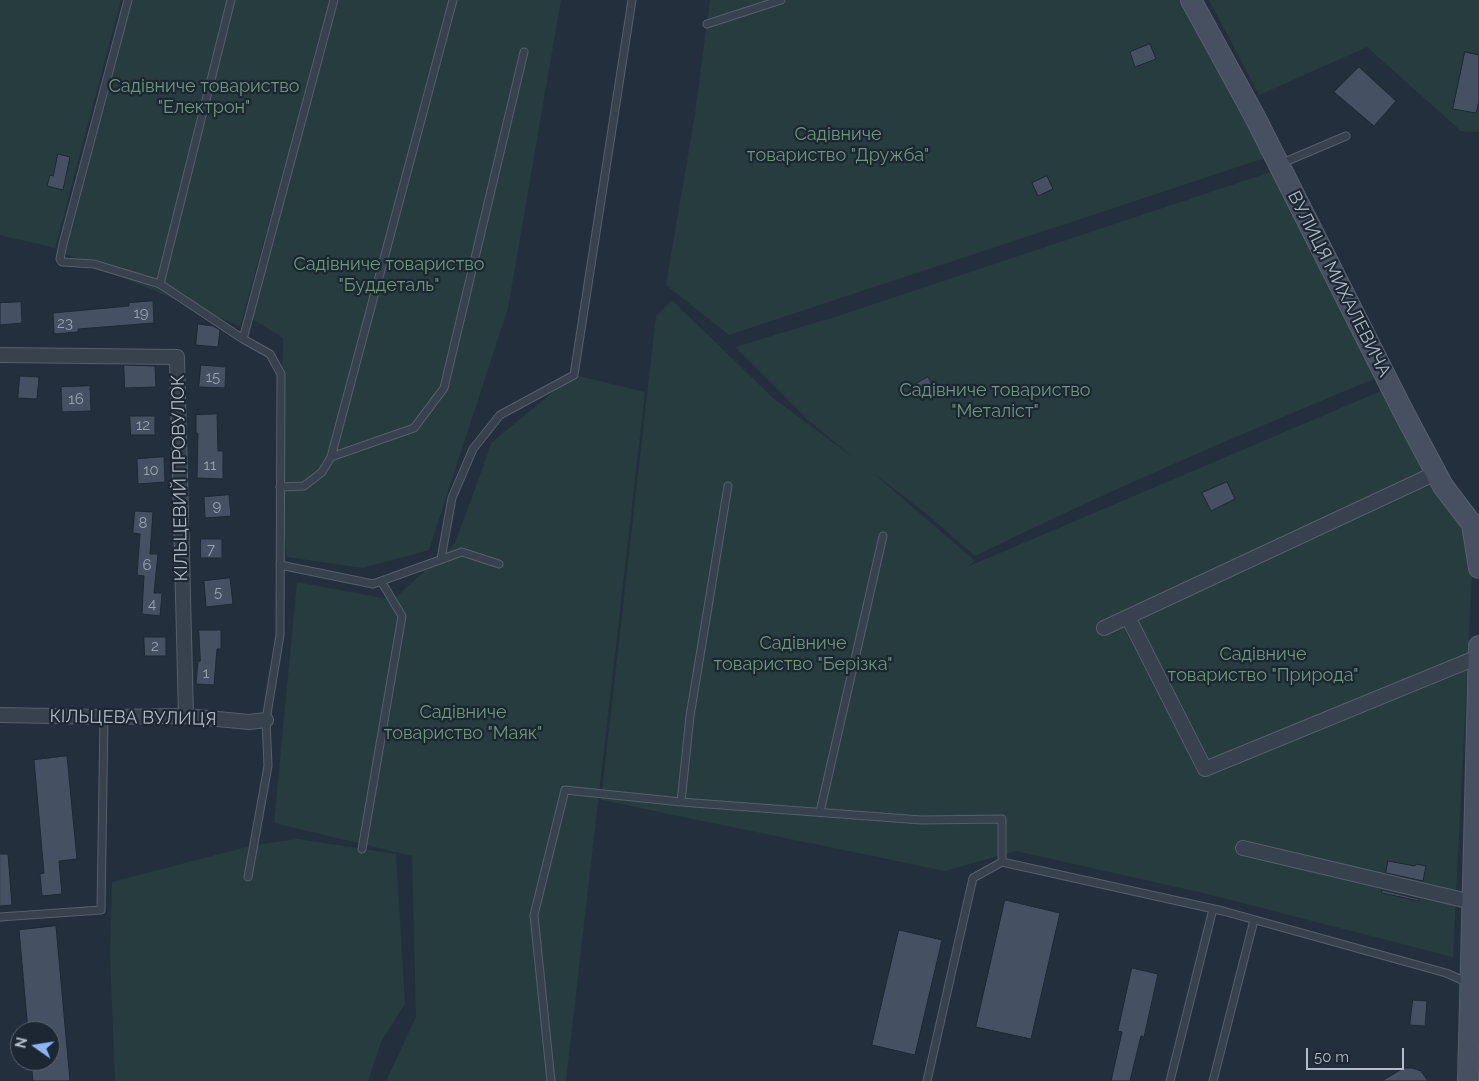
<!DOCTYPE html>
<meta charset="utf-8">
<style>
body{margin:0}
#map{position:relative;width:1479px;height:1081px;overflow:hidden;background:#242f3e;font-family:Raleway,sans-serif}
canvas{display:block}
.north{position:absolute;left:10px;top:1021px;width:50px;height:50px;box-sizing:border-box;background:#1d2633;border:1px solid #59626f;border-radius:50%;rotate:283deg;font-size:14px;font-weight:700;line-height:20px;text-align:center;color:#b4bcc9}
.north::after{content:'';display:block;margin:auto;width:18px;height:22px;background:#8ab4f8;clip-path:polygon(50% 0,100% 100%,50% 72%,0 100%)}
.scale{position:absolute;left:1306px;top:1048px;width:98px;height:22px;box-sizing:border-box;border:2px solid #b4bcc9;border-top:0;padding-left:6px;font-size:15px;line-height:18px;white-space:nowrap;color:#b4bcc9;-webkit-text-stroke:4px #1d2633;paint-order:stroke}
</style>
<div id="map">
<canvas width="1479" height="1081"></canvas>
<div class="north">N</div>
<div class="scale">50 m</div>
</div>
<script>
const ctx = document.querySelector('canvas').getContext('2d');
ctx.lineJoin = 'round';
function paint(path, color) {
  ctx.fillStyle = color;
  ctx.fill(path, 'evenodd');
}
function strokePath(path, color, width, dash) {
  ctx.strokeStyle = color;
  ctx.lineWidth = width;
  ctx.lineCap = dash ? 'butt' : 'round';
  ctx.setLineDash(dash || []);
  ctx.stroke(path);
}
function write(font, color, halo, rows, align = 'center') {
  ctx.font = font + ' Raleway,sans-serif';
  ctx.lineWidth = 4.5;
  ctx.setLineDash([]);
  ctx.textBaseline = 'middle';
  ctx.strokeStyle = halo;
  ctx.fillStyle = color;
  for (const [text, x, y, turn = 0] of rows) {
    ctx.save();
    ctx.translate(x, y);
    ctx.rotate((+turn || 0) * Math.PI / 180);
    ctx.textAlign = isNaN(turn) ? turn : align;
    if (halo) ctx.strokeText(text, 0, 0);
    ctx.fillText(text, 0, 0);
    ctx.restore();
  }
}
paint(new Path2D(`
 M0,0H121L55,248L0,235Z
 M130,0H332L240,326L61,252Z
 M339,0H561L508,308L429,550L363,568L287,557L280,487L283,338L249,317Z
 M710,0H1186L1265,158L729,335L666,285L695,114Z
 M1209,0H1479V132L1461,131L1367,47L1259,95Z
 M1277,170L1379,377C1243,433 1107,491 975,556L928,515L872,472L975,561L967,567L1381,391L1474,534L1453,957L1207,894L1016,851L945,871L601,800L656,316L672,300L773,398L854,458L807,419L735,347L841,315Z
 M574,375L645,392L566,1081H386L416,1017L412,856L274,823L297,582L393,600L455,543L492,442Z
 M298,839L396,854L405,1004L381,1042L368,1081H115L110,955L112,882L254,845Z`), '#263c3f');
const building = new Path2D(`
 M1150,44L1156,59L1135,67L1130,52Z
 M1465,52L1479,55V101L1476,113L1453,109Z
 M1359,67L1396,101L1374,126L1334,92Z
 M58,154L70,157L63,190L47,186L50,175L53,176Z
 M1047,176L1053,189L1038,196L1032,183Z
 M153,301L154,323L78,329V332L54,334L53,313L129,306V303Z
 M21,302L22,323L0,325V303Z
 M198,324L213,326L220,330L218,347L196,345Z
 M124,365L155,366L156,387L125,388Z
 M201,365L226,367L225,388L199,387Z
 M20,376L39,377L37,399L18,398Z
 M928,377L936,393L922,401L914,385Z
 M90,386L91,411L62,412L61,387Z
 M217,414L218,451H223V479L197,478L198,433H196V415Z
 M130,416H155V435H131Z
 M164,457L165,482L138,484L137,459Z
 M1227,482L1235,499L1211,511L1202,493Z
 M229,495L231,516L205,518L204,497Z
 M135,511L153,512L150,554H158L154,593H162L160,616L142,614L144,576L137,575L140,534L133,533Z
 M201,539H222V558H201Z
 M230,578L233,604L206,607L204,581Z
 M199,630H221V649H217L214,685L196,684L198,661H200Z
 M144,637H166V656H145Z
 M67,756L77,859L59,861L62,894L42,896L40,874L44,873L34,760Z
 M0,854H8L12,905L0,906Z
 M1388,861L1415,866L1416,864L1426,866L1423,881L1386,873Z
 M1382,890L1419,899V901L1382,893Z
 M1005,900L1060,913L1031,1039L976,1027Z
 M56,926L70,1081H33L31,1061H50V1031H28L19,930Z
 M899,930L942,940L915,1055L872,1045Z
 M1132,968L1158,974L1144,1037L1141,1036L1130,1081H1111L1122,1032L1118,1031Z
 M1413,1000L1427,1001L1425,1026L1410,1025Z
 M1404,1068H1412L1421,1071L1428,1081H1382Z`);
paint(building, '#455162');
strokePath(building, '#1f2835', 1);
const lane = new Path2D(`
 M128,0L63,244L60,259L62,262L94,264L160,284
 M231,0L160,284L243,339L270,354L281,374L280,635L266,720L268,766L248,877
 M453,0L331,457L414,428L444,388L524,52
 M707,24L781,0
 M1280,164L1346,136
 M243,339L334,0
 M280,487L304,486L322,472L331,457
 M441,559L452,498L473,449L500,415L574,375L632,0
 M280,565L373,584L462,552L499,564
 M681,802L690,716L728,486
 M820,812L883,536
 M362,849L402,616L381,581
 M0,917L101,910L104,717
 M551,1081L534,915L565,790L681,802L921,820L1002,819V862
 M927,1081L973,878L1002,862L1223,911L1446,973L1469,983
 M1170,1081L1213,909
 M1213,1081L1254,920`);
const street = new Path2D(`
 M0,355L177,357L186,716
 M1128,617L1205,769L1478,657
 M1104,628L1436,473
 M0,715L104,717L186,716L249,722L266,720
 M1243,848L1472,902`);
const secondary = new Path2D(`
 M1191,0L1255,117L1403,411L1443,486L1472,524L1479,568
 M1468,1081L1479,646`);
strokePath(lane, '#565f6c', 9);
strokePath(street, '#565f6c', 16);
strokePath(secondary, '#565f6c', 22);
strokePath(lane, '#38414e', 7);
strokePath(street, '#38414e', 14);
strokePath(secondary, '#465061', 20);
write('15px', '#98a1af', null, [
 ["19",141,313],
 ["23",65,323],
 ["15",213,377],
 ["16",76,399],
 ["12",143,425],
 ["11",210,465],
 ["10",151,470],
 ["9",217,506],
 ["8",143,523],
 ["7",211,549],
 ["6",147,565],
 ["5",218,592],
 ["4",152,604],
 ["2",155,646],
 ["1",206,673]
]);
write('18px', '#6b9a76', '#1d2633', [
 ["Садівниче товариство",204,87],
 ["\"Електрон\"",204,108],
 ["Садівниче",838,135],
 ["товариство \"Дружба\"",838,156],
 ["Садівниче товариство",389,265],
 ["\"Буддеталь\"",389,286],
 ["Садівниче товариство",995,391],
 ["\"Металіст\"",995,412],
 ["Садівниче",803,644],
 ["товариство \"Берізка\"",803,665],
 ["Садівниче",1263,655],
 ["товариство \"Природа\"",1263,676],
 ["Садівниче",463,713],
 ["товариство \"Маяк\"",463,734]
]);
write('18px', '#b4bcc9', '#1d2633', [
 ["ВУЛИЦЯ МИХАЛЕВИЧА",1339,284,63],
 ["КІЛЬЦЕВИЙ ПРОВУЛОК",180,478,-91],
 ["КІЛЬЦЕВА ВУЛИЦЯ",133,718,1]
]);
</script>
